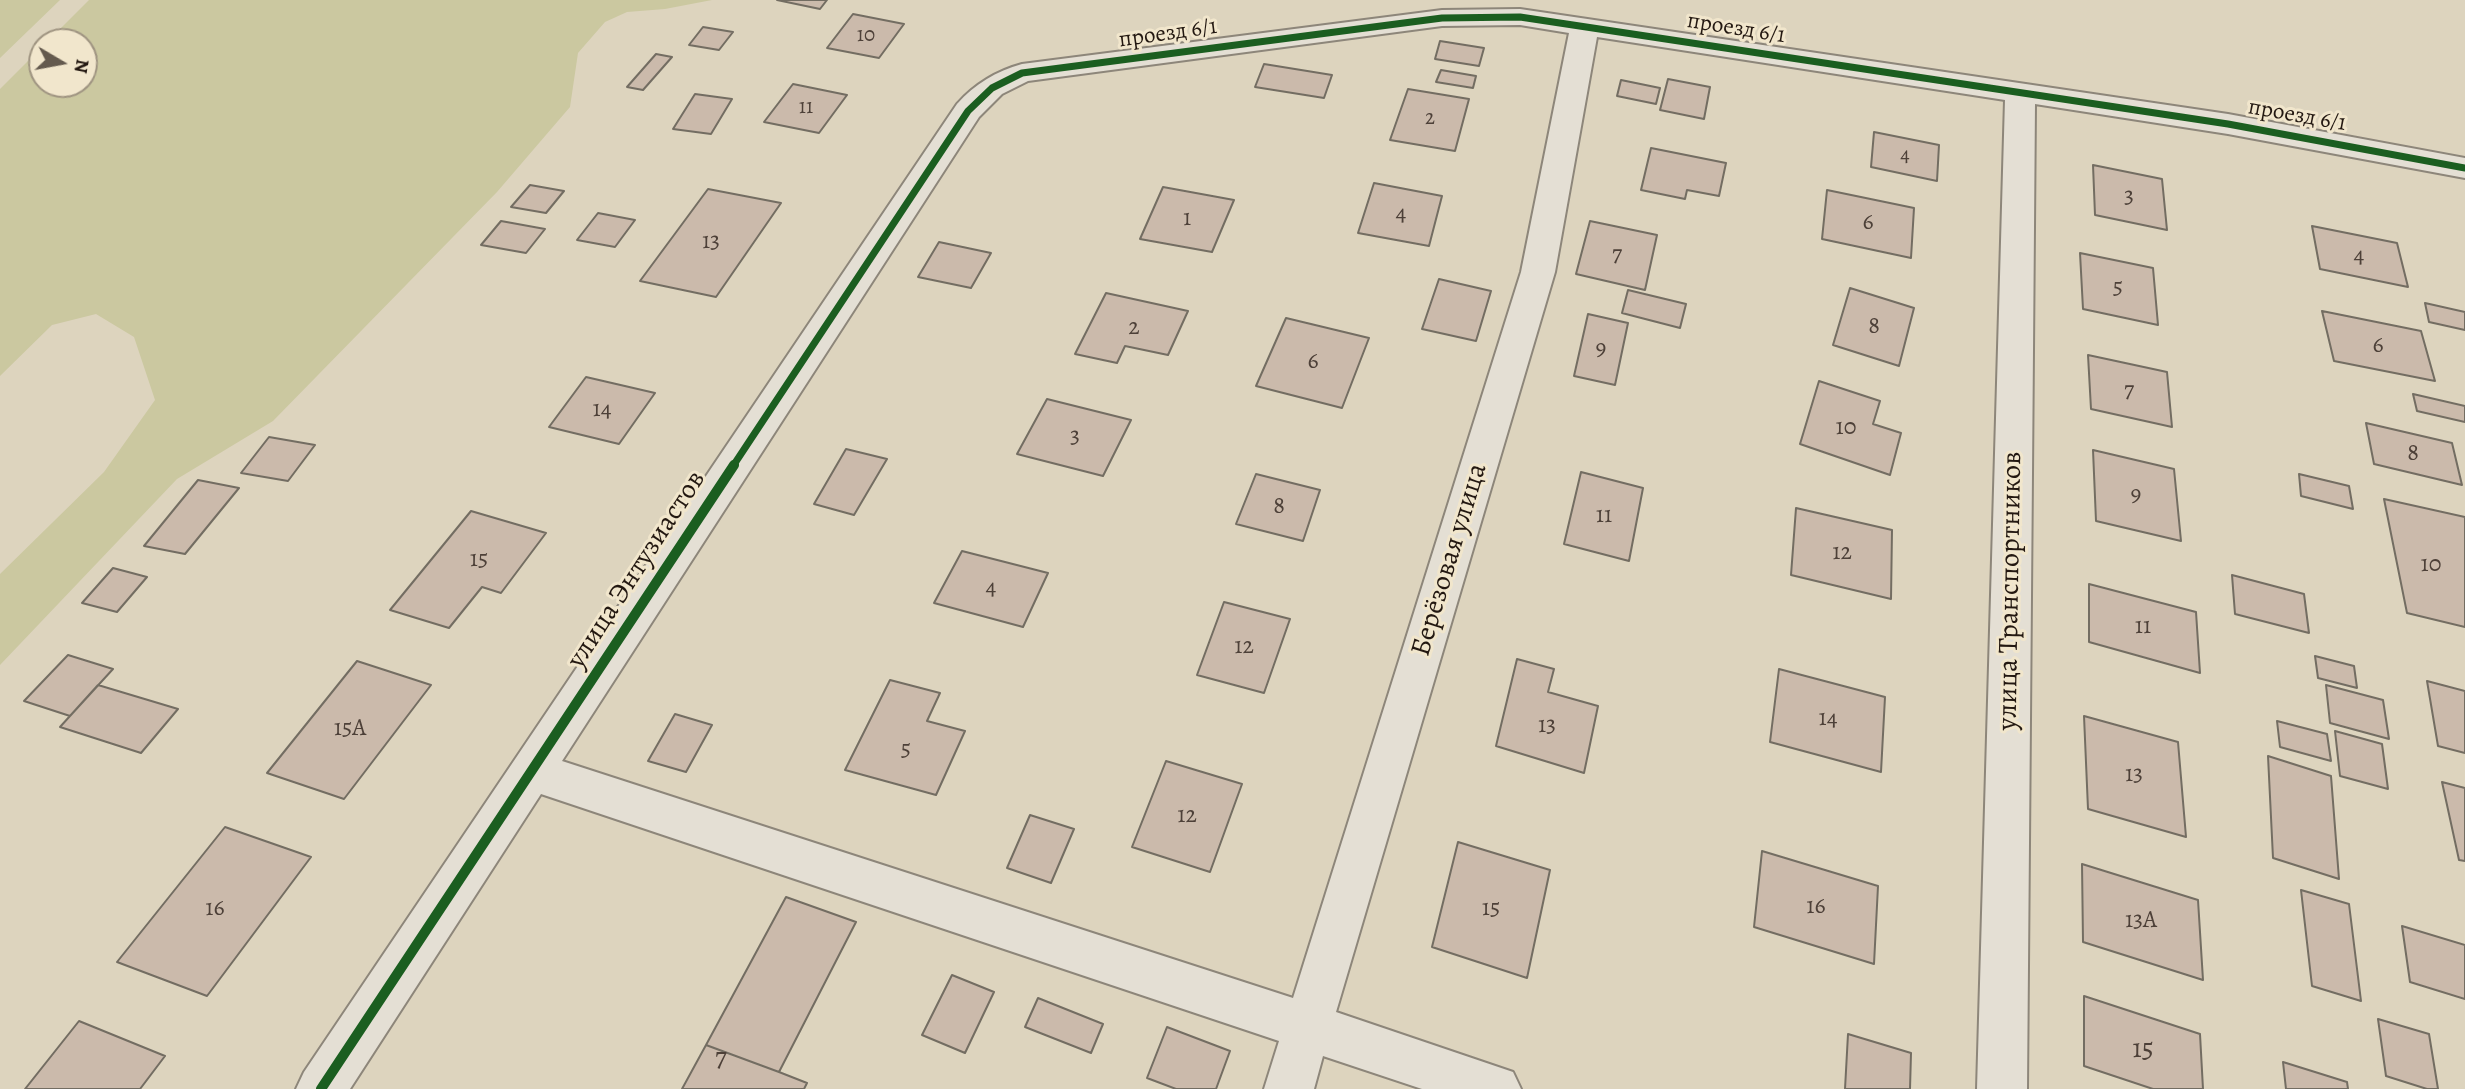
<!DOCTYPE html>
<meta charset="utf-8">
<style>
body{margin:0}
#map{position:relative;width:2465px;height:1089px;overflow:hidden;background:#ddd4be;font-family:Alegreya,serif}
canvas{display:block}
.north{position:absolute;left:28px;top:28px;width:70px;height:70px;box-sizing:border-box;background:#f1e6cc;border:2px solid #9f9481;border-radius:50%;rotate:100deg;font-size:19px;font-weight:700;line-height:28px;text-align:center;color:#231811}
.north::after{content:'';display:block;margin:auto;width:24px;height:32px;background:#645a4e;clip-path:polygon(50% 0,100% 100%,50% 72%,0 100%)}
</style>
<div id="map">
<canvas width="2465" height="1089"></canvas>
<div class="north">N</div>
</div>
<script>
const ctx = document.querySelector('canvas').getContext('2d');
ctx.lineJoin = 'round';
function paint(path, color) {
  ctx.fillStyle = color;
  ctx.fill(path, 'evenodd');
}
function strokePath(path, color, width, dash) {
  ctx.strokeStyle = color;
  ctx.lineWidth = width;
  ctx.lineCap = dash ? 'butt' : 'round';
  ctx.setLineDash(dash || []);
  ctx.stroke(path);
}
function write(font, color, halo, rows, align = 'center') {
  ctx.font = font + ' Alegreya,serif';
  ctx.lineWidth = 6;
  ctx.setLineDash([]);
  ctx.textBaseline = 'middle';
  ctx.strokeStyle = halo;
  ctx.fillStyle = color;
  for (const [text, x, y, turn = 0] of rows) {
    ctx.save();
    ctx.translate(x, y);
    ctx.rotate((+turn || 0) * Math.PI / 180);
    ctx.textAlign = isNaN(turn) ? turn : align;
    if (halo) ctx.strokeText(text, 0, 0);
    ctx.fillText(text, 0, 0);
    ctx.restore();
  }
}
paint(new Path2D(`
 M0,0H60L0,58Z
 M89,0H712L665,9L627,12L605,22L578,53L570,107L497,192L273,421L177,479L0,665V574L104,472L155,400L134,337L96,314L52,325L0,376V89L42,47V84H84V42H47Z`), '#cbc8a0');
const building = new Path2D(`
 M777,0H827L820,9Z
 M853,14L904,24L879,58L827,48Z
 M703,27L733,32L719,50L689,45Z
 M1440,41L1484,48L1479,66L1435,59Z
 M656,54L672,57L643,90L627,87Z
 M1264,64L1332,75L1324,98L1255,87Z
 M1441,70L1476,76L1473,88L1436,82Z
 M1668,79L1710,87L1704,119L1660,110Z
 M1621,80L1660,88L1656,104L1617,96Z
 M793,84L847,95L819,133L764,122Z
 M1408,89L1469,99L1455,151L1390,140Z
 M695,94L732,99L711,134L673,129Z
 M1874,132L1939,145L1937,181L1871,167Z
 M1651,148L1726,163L1719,196L1687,190L1685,199L1641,190Z
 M2093,165L2162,179L2167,230L2095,215Z
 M1374,183L1442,196L1429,246L1358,233Z
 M530,185L564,191L546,213L511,207Z
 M1163,187L1234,200L1212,252L1140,239Z
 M708,189L781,203L716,297L640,281Z
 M1827,190L1914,208L1911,258L1822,239Z
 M598,213L635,220L615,247L577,240Z
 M501,221L545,229L526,253L481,245Z
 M1590,221L1657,235L1645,290L1576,274Z
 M2312,226L2397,243L2408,287L2320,269Z
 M939,242L991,253L971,288L918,277Z
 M2080,253L2153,268L2158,325L2083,309Z
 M1439,279L1491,291L1476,341L1422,329Z
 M1850,288L1914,308L1899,366L1833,345Z
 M1628,290L1686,304L1680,328L1622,313Z
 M1106,293L1188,311L1168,355L1125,346L1117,363L1075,354Z
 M2425,303L2465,312V330L2429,322Z
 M2322,311L2421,331L2435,381L2334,361Z
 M1588,314L1628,323L1615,385L1574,376Z
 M1286,318L1369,338L1342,408L1256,386Z
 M2088,355L2167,372L2172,427L2091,409Z
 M586,377L655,393L619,444L549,427Z
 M1819,381L1880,401L1873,424L1901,433L1890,475L1800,444Z
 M2413,394L2465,406V422L2417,411Z
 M1047,399L1131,420L1103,476L1017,454Z
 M2366,423L2452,443L2462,485L2374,464Z
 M269,437L315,445L288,481L241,473Z
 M846,449L887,459L854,515L814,504Z
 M2093,450L2174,469L2181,541L2096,521Z
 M1581,472L1643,488L1629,561L1564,544Z
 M1256,474L1320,490L1303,541L1236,524Z
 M2299,474L2349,486L2353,509L2301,496Z
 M198,480L239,488L185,554L144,546Z
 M2384,499L2465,517V627L2407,613Z
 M1796,508L1892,530L1891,599L1791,575Z
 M471,511L546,533L501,593L482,587L449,628L390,610Z
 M962,551L1048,573L1023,627L934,603Z
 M113,568L147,577L117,612L82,603Z
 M2232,575L2304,594L2309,633L2235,614Z
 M2089,584L2196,612L2200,673L2089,642Z
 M1224,602L1290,619L1264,693L1197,675Z
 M68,655L113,669L70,716L24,701Z
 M2315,656L2354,666L2357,688L2318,678Z
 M1517,659L1554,669L1548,692L1598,706L1584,773L1496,746Z
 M357,661L431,685L344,799L267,773Z
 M1779,669L1885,697L1881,772L1770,742Z
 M890,680L940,693L927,721L965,731L936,795L845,770Z
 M2427,681L2465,691V753L2438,746Z
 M98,685L178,709L141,753L60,727Z
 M2326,685L2383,700L2389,739L2330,723Z
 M675,714L712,725L686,772L648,761Z
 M2084,716L2178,742L2186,837L2088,809Z
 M2277,721L2327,734L2331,761L2280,747Z
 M2335,731L2382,744L2388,789L2340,776Z
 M2268,756L2331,776L2339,879L2273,858Z
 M1166,761L1242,784L1210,872L1132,847Z
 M2442,782L2465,788V861L2459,860Z
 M1030,815L1074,829L1051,883L1007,868Z
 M225,827L311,857L207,996L117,962Z
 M1458,842L1550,870L1527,978L1432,947Z
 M1762,851L1878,886L1874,964L1754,927Z
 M2082,864L2198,900L2203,980L2083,942Z
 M2301,890L2349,904L2361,1001L2312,986Z
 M786,897L856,922L779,1072L706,1045Z
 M2402,926L2465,945V999L2410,982Z
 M952,975L994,992L965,1053L922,1035Z
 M2084,996L2200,1034L2203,1089H2153L2084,1066Z
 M1038,998L1103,1024L1091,1053L1025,1027Z
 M2378,1019L2429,1034L2438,1089H2427L2386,1076Z
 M79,1021L165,1056L140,1089H25Z
 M1167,1027L1230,1051L1216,1089H1176L1147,1078Z
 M1848,1034L1911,1053L1910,1089H1845Z
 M706,1045L779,1072L807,1083L804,1089H682Z
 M2283,1062L2347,1082L2348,1089H2286Z`);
paint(building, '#cbbaab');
strokePath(building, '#736d62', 2);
const minor = new Path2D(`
 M1520,9L2228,114L2465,158V178L2228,134L2035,104L2027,1089H1977L2005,100L1597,37L1555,272L1336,1012L1513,1072L1521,1089H1422L1323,1056L1314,1089H1264L1279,1041L541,794L350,1089H296L304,1072L957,104C975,84 996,71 1022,64L1442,10ZM1520,25L1569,33L1521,272L1293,998L562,761L979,117L1002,94L1028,81L1442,26Z`);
strokePath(minor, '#8d867a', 4);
paint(minor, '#e4dfd4');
strokePath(new Path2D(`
 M733,466L968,111L992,88L1022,73L1442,18L1520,17L2228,124L2465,168`), '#1b5e20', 7);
strokePath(new Path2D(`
 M321,1089L734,465`), '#1b5e20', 10);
write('21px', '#4d4038', null, [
 ["10",866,36],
 ["11",806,108],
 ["2",1430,119],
 ["4",1905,156]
]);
write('23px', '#231811', '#f1e6cc', [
 ["проезд 6/1",1736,29,9],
 ["проезд 6/1",1168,34,-8],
 ["проезд 6/1",2297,116,10]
]);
write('24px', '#4d4038', null, [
 ["3",2129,197],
 ["4",1401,214],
 ["1",1187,219],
 ["6",1868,223],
 ["13",711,242],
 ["7",1617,255],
 ["4",2359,256],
 ["5",2118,288],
 ["8",1874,327],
 ["2",1134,328],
 ["6",2378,346],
 ["9",1601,349],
 ["6",1313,362],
 ["7",2129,391],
 ["14",602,410],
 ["10",1846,428],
 ["3",1075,437],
 ["8",2413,454],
 ["9",2136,495],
 ["8",1279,507],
 ["11",1604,516],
 ["12",1842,553],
 ["15",479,560],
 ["10",2431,565],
 ["4",991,588],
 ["11",2143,627],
 ["12",1244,647],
 ["14",1828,719],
 ["13",1547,726],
 ["15А",350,729],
 ["5",906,750],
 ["13",2134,775],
 ["12",1187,816],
 ["16",1816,907],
 ["16",215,909],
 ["15",1491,909],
 ["13А",2141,921]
]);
write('28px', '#231811', '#f1e6cc', [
 ["Берёзовая улица",1450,560,-73],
 ["улица Энтузиастов",637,570,-57],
 ["улица Транспортников",2011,591,-89]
]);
write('28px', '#4d4038', null, [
 ["15",2143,1050],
 ["7",721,1059]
]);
</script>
